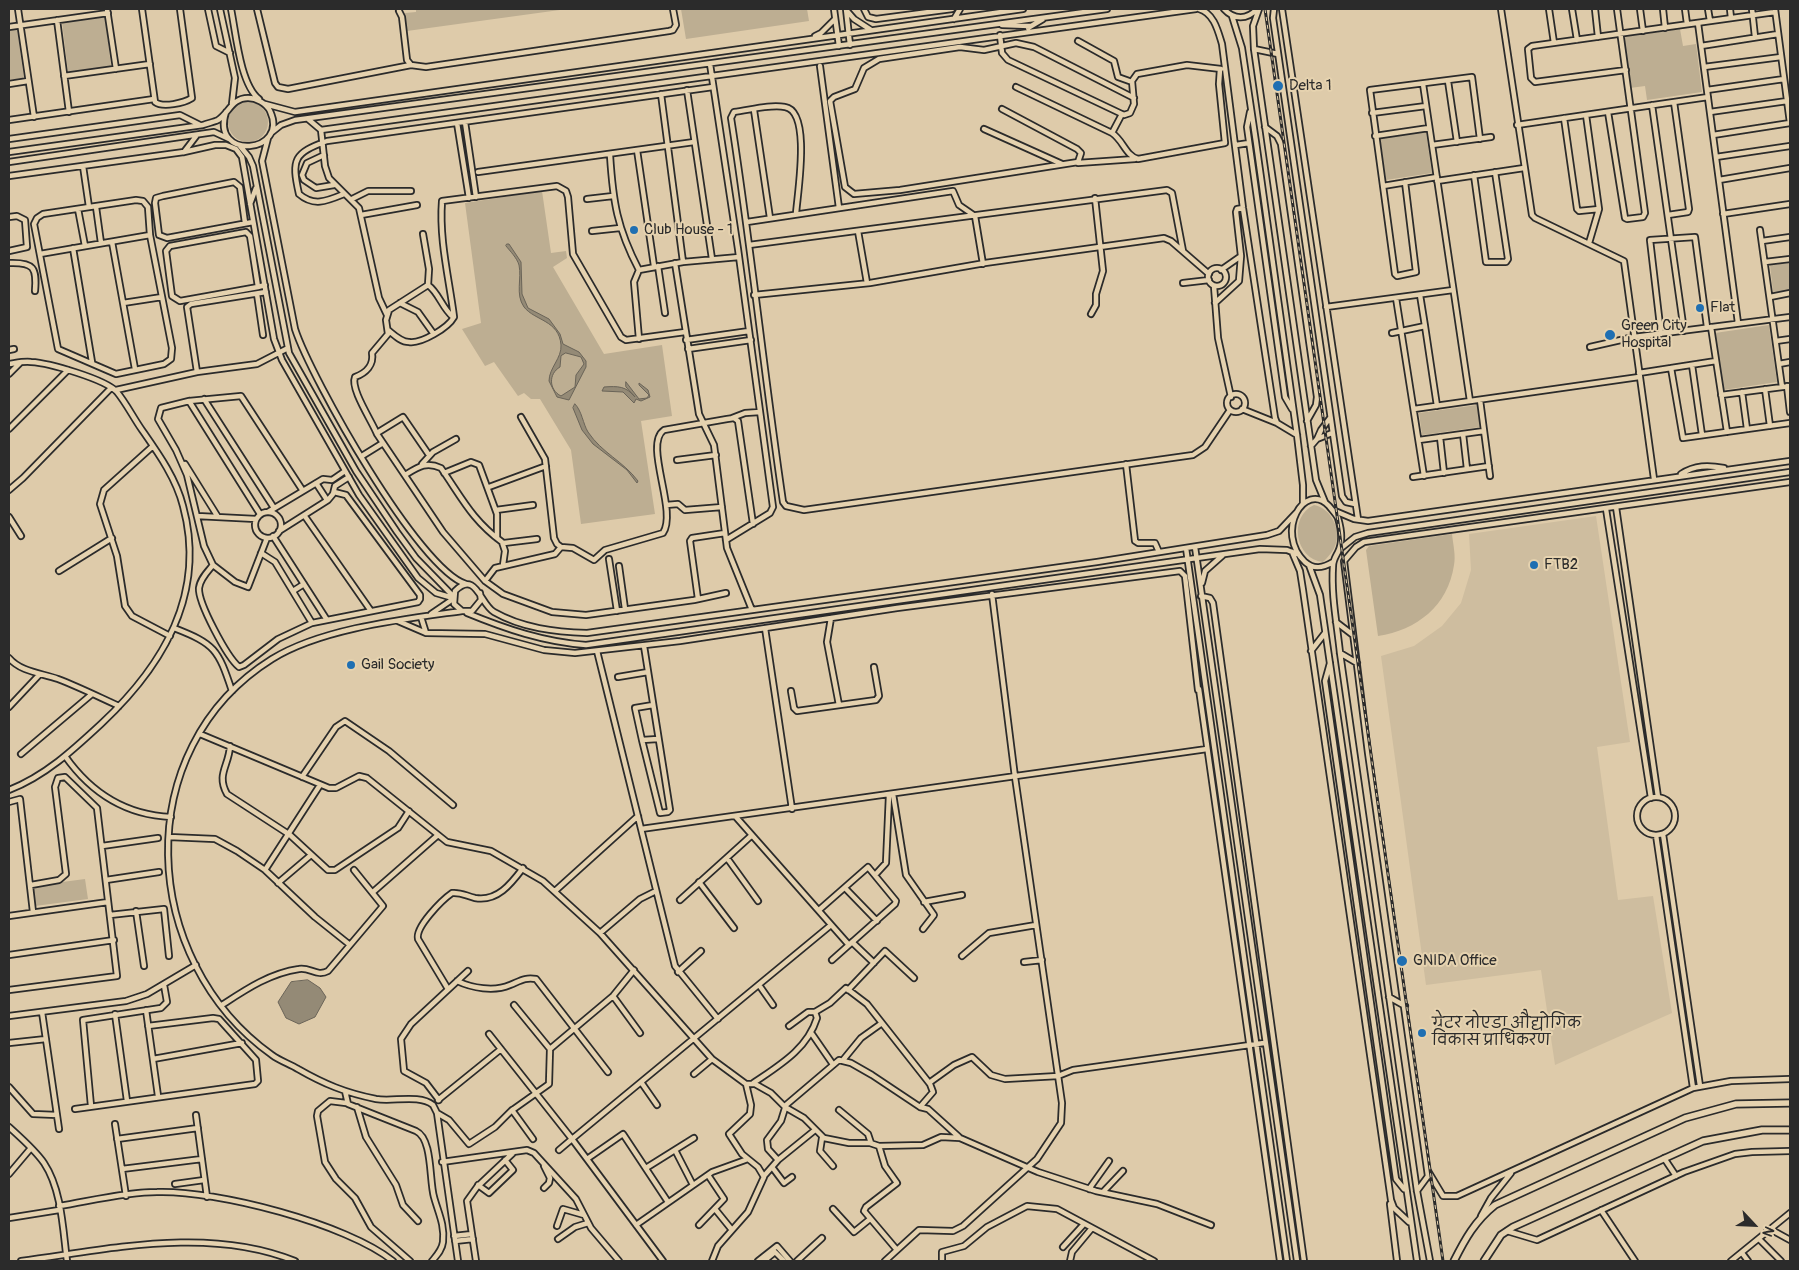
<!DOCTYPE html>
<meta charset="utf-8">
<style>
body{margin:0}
#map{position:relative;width:1799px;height:1270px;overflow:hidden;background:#decbaa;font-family:Pangolin,sans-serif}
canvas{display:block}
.frame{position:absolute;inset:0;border:10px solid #2b2b2b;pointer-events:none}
.north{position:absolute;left:1729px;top:1200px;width:50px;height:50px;-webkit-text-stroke:4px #e5d2af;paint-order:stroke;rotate:115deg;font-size:14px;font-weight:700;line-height:20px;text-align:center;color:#2b2b2b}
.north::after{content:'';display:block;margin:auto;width:18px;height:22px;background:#2b2b2b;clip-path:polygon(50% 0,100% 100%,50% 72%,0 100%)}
</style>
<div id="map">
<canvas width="1799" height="1270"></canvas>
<div class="frame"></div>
<div class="north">N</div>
</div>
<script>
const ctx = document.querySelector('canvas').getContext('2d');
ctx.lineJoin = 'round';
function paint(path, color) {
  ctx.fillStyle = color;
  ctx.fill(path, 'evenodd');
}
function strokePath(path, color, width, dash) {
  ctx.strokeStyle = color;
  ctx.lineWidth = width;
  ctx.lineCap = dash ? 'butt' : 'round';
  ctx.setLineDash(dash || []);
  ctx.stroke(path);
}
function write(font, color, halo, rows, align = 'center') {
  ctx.font = font + ' Pangolin,"Playpen Sans Deva",sans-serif';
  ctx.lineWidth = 4;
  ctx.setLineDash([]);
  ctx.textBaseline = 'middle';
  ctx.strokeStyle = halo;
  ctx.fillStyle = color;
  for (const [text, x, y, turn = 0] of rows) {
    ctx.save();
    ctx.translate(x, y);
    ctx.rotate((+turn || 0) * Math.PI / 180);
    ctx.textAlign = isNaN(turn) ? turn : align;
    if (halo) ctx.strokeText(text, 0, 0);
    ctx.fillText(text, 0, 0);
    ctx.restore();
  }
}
paint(new Path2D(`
 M1596,516L1630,742L1597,747L1618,900L1653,896L1672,1013L1555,1065L1541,970L1426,985L1381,656L1414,646L1442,626L1461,603L1471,570L1469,534Z`), '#cebd9f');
paint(new Path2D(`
 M416,9H567L407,31L405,13L416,12Z
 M681,9H807L809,21L686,39Z
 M105,17L111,66L68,72L62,22Z
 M17,29L24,78L9,80V30Z
 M1680,29L1683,46L1696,44L1702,92L1647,100L1645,86L1630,88L1623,37Z
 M228 122a20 20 0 1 1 40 0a20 20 0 1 1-40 0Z
 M1426,132L1432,173L1386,180L1380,138Z
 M542,191L551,253L566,251L567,258L553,267L604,354L662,345L672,416L641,421L655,514L581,524L571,450L540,399H531L524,393L518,396L494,362L485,366L462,329L481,323L465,203Z
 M1790,263V290L1773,292L1770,265Z
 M1769,325L1777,382L1723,390L1715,333Z
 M1477,405L1480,427L1422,435L1419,413Z
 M1314,505C1331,508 1342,530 1335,546C1333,552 1327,558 1323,562C1295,559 1288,517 1314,505Z
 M1452,534C1453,544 1456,556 1454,565C1448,606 1417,630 1378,636L1366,550L1369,546Z
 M85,879L88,899L35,906L32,886Z`), '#bdae92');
const water = new Path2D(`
 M507,244H509L521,262L522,294L528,308L549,319L560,334L563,344L579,352L586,361V367L569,400L557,397L549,381C549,368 562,358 561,345C559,320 535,321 524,307C515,294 522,279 519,265C517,258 510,251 506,246ZM566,353L581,357L584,364L576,375L575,387L561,396C549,390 548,374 560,367L561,356Z
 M626,382L639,399L647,398L649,395L639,385V383L648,390L650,397L641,401L636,399L634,403L623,392L602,391L604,387C618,386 626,386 635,397L626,387Z
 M575,404C582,411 583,424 588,432C602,453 623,461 638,481L637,483L627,470L593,444L582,430L573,408Z
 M308,980L320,988L326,997L315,1017L299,1024L286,1018L278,1002L291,982Z`);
paint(water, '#948a76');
strokePath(water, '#6a6458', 1);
const minor = new Path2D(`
 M18,9L34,117
 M107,9L116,69
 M142,9L155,102C163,108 184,103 192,98L180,9
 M208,9L216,46L230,53
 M220,9L235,78L232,104
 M231,9C236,33 240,84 259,99
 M257,9L275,83L278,87L288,89L411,65
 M834,9L839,46
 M846,9L850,45
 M864,9L868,17L876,19L952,9
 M1199,9C1214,13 1218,31 1222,44L1243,208L1275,418L1277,423L1297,435
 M1224,9C1234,20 1247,20 1257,9
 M1259,9L1253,26L1254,49L1316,480L1325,502
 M1274,9L1273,18L1342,496L1346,502L1355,504
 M1282,9L1358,519
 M1501,9L1532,215L1535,218L1624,261L1654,479
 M1549,9L1554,43
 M1572,9L1577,40
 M1595,9L1598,37
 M1640,9L1643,31
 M1663,9L1665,28
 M1685,9L1687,24
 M1708,9L1710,21
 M1730,9L1731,18
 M1752,9L1755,37
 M399,11L402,17L407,60L411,65L426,67L669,31L673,30L676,25L673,9
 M847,11L854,19L871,30
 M1232,16L1242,48L1256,142L1297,435L1303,485V503
 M954,19L960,9
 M57,20L69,112
 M1698,23L1738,323
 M1002,25L1030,26
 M9,27L108,13
 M1028,28L1043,19
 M1000,35L1002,53L1008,60L1124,115L1130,113L1134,104L1132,81L1137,74L1187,65L1221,69
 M815,36L821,33L835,19
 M1078,41L1114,61L1118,77L1132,82
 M1701,46L1778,34
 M1254,49L1278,54
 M710,64L738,249L773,507L770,513L726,540
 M820,66L839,208
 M1704,67L1781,57
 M1626,70L1535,82L1531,78L1528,49L1532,46L1775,12
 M64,76L150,64
 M1448,81L1457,142
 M9,84L28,81
 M1423,84L1470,401
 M1016,87L1112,133C1123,140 1126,156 1138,159L1225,143L1219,84L1220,69
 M687,90L712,259
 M1707,90L1784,79
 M661,94L683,262
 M265,104L295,112L1023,9
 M1652,105L1684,331
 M1002,109L1077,149L1081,153L1078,162L900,190L854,194L845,187L830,101L834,97L855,89L864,68L879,59L960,47L984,50L1016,43L1034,47L1134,98
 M754,110L770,218
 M1250,112L1247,127L1285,397L1292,409
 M1608,112L1625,218L1627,219L1643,217L1645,213L1617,9
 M1710,112L1787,101
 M1372,113L1426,106
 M1586,115L1599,209L1589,243
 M1564,118L1577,209L1579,211L1599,209
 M308,119L321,130L1196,9
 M9,120L154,99
 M465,122L476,197
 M457,123L469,198
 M1517,125L1708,97
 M1265,127L1277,136L1281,144L1317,397L1316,405L1307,421
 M984,129L1062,164
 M321,130L325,166L329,178L359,208L379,298L387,315
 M271,133L281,125L295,120L1107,9
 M1112,133L1122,114
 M1713,135L1790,123L1775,9
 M1375,136L1429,128
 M268,138L262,161L295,329C311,378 419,570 466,584
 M9,139L180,115L200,125
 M1236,145L1249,143
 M1432,145L1491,137
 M240,146L249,157L253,166L289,353L356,471L397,532L416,558L453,596
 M637,150L654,266
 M9,152L203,125C208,123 214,122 218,120C229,113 232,98 248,98C256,98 266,103 270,111C290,154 210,161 226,112
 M184,152L197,135
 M324,155L307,163L302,175L304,180L316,188L334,185
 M610,155C613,202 617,228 639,270
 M1716,157L1790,146
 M9,162L214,132L229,139
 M1078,163L1135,159
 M83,166L89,207
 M478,172L694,142
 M1474,175L1486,262H1506L1508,259L1495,172
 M9,176L184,152L215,145H226L236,149L242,157L274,339L282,360L359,495L418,578L436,593L453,598
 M1719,180L1790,168
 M1437,181L1524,168
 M1405,182L1416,272L1397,276L1395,274L1370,90L1472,77L1480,139
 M1383,186L1437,177
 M344,194C327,201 314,207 299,194C291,159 294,153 327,141L713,87
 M352,199L368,191H411
 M587,199L613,196
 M136,200L143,201L148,207L150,235L172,348L171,359L164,364L116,374L58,349L34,224L37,218L43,214Z
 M250,204L256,188
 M96,207L101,243
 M78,209L85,246
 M796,214C797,196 812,111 785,107C770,104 750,110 734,112L731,118C751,245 764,374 783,502L786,506L804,510L1193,455L1205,447L1230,410
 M1723,214L1790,204
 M361,215L417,205
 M1668,215L1688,212L1689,209L1674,102
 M9,217L17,216L25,220L27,247L9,251
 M747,222L953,191L959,205L975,216L983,264
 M245,223L240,187L234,182L163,196L156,198L155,203L159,235L167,238L253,222
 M1760,230L1782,387
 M592,231L620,228
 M858,231L867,283
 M423,234L429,269L428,285L389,310L386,320L388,334L372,353C374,365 366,373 355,377C350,389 372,421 377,434L443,532L485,581L503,594L552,612L586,615L694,600L726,593
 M1762,241L1790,237
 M112,242L135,369
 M749,245L1167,190L1172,193L1183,251
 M73,248L92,362
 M40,254L150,235
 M1765,262L1790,259
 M9,263C34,262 37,268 35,291
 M675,263L699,414L714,445L727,548L752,610
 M658,266L665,313
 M1208 277a9 9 0 1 1 18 0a9 9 0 1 1-18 0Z
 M1221,270L1241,256L1236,212L1237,209L1243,208
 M1183,283L1209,280
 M428,285C439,293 442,308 453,317
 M1214,286L1218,338L1231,397
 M258,287L250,236L246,232L170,246L166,251L172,296L180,301L258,287L265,285
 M257,294L263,335
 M754,295L870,283L985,263L1164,238L1171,241L1209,274
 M1420,295L1425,326
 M1770,297L1790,293
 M1396,298L1424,476
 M123,303L162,297
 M400,303L418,312L433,333
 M1215,303L1239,281L1241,256
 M1326,307L1453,290
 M1091,314L1096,305V294L1103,271L1095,198
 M1711,327L1727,432
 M388,330C394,335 401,342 409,342C421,344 448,328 454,317C449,278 439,240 442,201L557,186L566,191L568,197L573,254L621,337L626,340L685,332
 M1392,333L1425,326L1437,406
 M1661,334L1650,240L1695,237L1707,327
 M639,339L634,282L639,270L683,262L739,257
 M686,340L749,331
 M1776,341L1790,339
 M1590,347L1634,337L1790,317
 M688,349L751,340
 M9,350L14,349
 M9,364C16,363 24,361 31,362C49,363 105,379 117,392C126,403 133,417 142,430C158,453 176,478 183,506C207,594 163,666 101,724C73,750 45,776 9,790
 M1779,364L1790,362
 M1692,365L1702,435
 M1671,368L1683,438L1790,423
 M197,372L187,307L191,304L266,292
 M1639,373L1716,361
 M9,374L20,363
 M1787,386L1790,412
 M1765,389L1770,426
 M116,390L197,372L257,364L288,348
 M1742,392L1747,429
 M1227 403a9 9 0 1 1 18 0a9 9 0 1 1-18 0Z
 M1721,395L1790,386
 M204,399L274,508
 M1480,400L1490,476
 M189,401L260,514
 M1242,409L1277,423
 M1414,409L1639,377
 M521,417L545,459L554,538L557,544L561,547L573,548L594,560L605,550L663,533C678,511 643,444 664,430L727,419L734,418L738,421L753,524
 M732,418L745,413L760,412
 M9,429L68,370
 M377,433L403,417L429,455
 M1463,434L1467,469
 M1440,437L1444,473
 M1317,439L1321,430L1330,418
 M1419,440L1484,431
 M153,446L104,490L100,504L117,556L125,606L132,616L170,636
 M1311,446L1317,439L1332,433
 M362,456L383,443
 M677,460L716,455
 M185,464L218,517
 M422,464L433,452L456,439
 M1126,464L1135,541L1138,543H1155L1159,552
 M444,473L471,462L479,465L497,514V538
 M1681,474C1695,465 1708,465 1724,468
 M405,475C418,467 426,461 441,468C462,498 472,520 502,542L505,551L503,565
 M1413,477L1489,466
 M316,483L327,500
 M489,487L546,466
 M9,490L23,478L111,388
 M666,505L678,504L685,510L722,507
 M1616,507L1658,797
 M1606,509L1651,798
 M496,510L533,505
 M1335,511L1354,519L1368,521L1790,461
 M268,512L323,479L332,480L345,471
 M255 525a13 13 0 1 1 26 0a13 13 0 1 1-26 0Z
 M304,515L371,611
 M197,516L256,519
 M9,517L21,536
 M279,531L328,500L333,494L335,486L349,477
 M273,536L327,620
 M267,538L248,587L235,582L213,565L204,546L187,475L176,450L158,419L161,408L189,401L241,396L303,491
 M504,543L537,539
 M1195,547L1297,1261
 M1186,548L1287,1261
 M1340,549L1355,537L1368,533L1790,472
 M1292,552L1300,571L1303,590L1391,1200L1394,1208L1409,1222
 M261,553L275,562L312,623
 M609,559L617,611
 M1333,562C1323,568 1314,570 1305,562C1274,532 1305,480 1329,506C1332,510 1336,514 1338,518C1341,528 1343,542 1338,552C1336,556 1333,560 1333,566C1331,595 1337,624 1340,653L1417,1191L1430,1261
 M213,565C208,571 200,579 199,588C198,603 227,657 239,667L244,665L278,639L312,623L418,602L420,599V595L346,495L334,492
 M1309,565L1320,595L1417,1261
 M619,566L625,609
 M59,571L112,538
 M485,581L495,568L555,554L561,547
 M1202,583L1205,571L1223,555
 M293,591L304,584
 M480,593L481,600L472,611H462L454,604L455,591C476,570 480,604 494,612C522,628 555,632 587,633L1097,562L1267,535L1279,531L1296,513
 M1201,596L1210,598L1213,603L1304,1261
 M698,599L690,541L692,538L725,533
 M467,613C506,629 544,642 586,645L1260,549L1287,550L1297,554
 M431,614L453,599
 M421,617L426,633
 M831,618L827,642L839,705
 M398,621L426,633L485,634L544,650L575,653L680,641L897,608L1180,571L1185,576L1198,690
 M1336,622L1353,635
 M174,628C215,644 218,649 232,691
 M765,628L792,809
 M644,646L670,810L668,812L660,813L642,740L658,739
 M597,651L675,966L718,1019
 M1311,651L1325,633
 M1340,653L1357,663
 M9,658C21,672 41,673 58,679C79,687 99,697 119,706
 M1330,663L1325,681L1396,1179L1404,1189
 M618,677L648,672
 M1199,689L1280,1261
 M791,691L794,708L797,711L876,700L879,696L874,667
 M9,707L40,674
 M200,734L329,788H336L359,776L367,778L447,842L491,851L543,881L600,933L712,1059L746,1084H755L771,1093L785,1107L804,1118L824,1138L849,1143H870L879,1146L923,1145L941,1137L960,1138L1038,1172L1096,1191L1157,1204L1211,1225
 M642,740L635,708L653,705
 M230,746C229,766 216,774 227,794L290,835L328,870H335L398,828L409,811
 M21,754L92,694
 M65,756C91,793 126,815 171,817
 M302,777L336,727L345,721L389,751L453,805
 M893,794L906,875L934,915L923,929
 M1637 816a19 19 0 1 1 38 0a19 19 0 1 1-38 0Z
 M9,802L20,799L33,912
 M736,817L849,945
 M641,829L1207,749
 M1663,834L1700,1086
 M1656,835L1693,1088
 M169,837L215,839L237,851L265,870L315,917L350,945
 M102,846L158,838
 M727,858L758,901
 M265,870L320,785
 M875,875L886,863L889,795
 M106,880L159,872
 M699,882L734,928
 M278,883L311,855
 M845,888L877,921
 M555,891L638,816
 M373,892L438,835
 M680,900L752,835
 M924,902L962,895
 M819,910L868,867L896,901L895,904L832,960
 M136,911L144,966
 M110,915L164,909L169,956
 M9,916L108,902
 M600,933L640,899L656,891
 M852,942L874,963
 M9,955L114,940
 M962,956L989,933L1036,925
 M1024,962L1042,960
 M678,972L701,951
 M457,981C472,988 494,992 510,985C520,981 525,977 536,979L608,1072
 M759,985L773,1005
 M448,989L418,939C415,927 442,900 452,893C461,892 466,896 475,898C497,902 511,884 523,868
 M9,990L117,976L97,808L65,777L58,778L55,787L66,874L59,880L31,885
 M848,990L885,951L914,978
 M613,996L640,1033
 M1389,997L1405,1006
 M222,1005C245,990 270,973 299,969C310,967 317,977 328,971L383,906L354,870
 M514,1005L550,1049
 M146,1010L158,1096
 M42,1012L59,1129
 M115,1014L127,1101
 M9,1016L126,1001L147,994L196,965
 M789,1026L808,1012H814
 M489,1034L572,1139L559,1150
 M812,1034L832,1063
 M9,1043L46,1039
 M153,1059L242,1043
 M843,1060L861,1038L882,1023
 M694,1074L712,1059
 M641,1082L657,1105
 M929,1083L954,1065L972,1057L991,1075L1005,1079L1058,1076L1073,1070L1264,1043
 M752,1084C778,1066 807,1050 817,1018L815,1012L830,1003L846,988L867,1004L930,1084L933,1092L920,1107
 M9,1087L33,1114L57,1115
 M345,1091L348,1104L416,1131C433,1139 429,1180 434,1197C438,1212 445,1225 443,1242C442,1250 437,1255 432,1261
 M438,1100L501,1049
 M439,1100L426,1083L404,1071L401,1039L411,1024L468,971
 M346,1103L330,1101L318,1111L317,1116L325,1162L336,1179L355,1198L371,1227L410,1261
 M91,1106L83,1020L161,1008L167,1002L164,985
 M357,1107L366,1137L396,1185L403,1205L418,1221
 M75,1109L255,1084L258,1081L256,1060L219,1019L213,1018L148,1026
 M512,1110L533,1139
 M839,1110L868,1134L871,1143
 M437,1113L449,1120L469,1144L495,1127L511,1111L549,1084L550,1049L613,996L634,970
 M196,1115L207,1197
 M115,1124L126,1196
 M9,1127C21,1138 35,1150 44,1163C62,1190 63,1231 67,1261
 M822,1138L820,1151L833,1166
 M117,1139L198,1128
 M879,1146L885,1166L897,1183L866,1207L864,1211L897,1250
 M675,1150L693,1185
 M1664,1158L1676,1176
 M587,1159L623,1134L668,1202
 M778,1160L768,1149L767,1140L781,1121L786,1105L839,1060L851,1063L872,1075L920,1107L928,1109L959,1137
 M442,1162L527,1150L534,1153L576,1199L591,1228L619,1261
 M544,1166L550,1178L549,1183L544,1188
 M772,1167L784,1183L792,1177
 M646,1168L694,1138
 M122,1169L202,1159
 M1428,1171L1443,1196H1457L1693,1088L1731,1081L1790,1079
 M9,1174L31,1148
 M764,1176L778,1160L815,1130
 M175,1184L204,1180
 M478,1185L489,1193L513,1170L505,1160
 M1089,1189L1109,1161
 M1417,1191L1428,1176L1368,753L1344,561L1356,547L1364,542L1790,482
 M1103,1192L1123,1171
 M1390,1204L1397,1261
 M59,1206C90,1201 126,1192 157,1192C217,1190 347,1224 393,1261
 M715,1209L732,1230
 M833,1209L854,1232L870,1219
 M1601,1210L1635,1261
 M1481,1216L1491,1198L1511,1173
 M9,1218L59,1210
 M636,1225L712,1172L748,1159
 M699,1225L724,1199L708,1175
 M557,1226L563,1209L584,1215
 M1770,1229L1790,1240
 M1507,1231L1537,1240L1684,1172L1735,1154L1752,1152L1790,1151
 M454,1236L472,1234
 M558,1239L575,1227L588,1223
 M1759,1239L1781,1261
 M455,1241L473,1239
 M1063,1247L1084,1224
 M1742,1253L1748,1261
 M21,1261C112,1249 208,1226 295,1261
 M458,1261L437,1113L433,1105C419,1094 393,1102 376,1099C346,1093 324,1084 298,1069C290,1064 280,1061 272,1055C139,960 128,749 272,659C322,628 405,619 462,611
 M476,1261L467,1201L477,1187L513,1153
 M663,1261L572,1139L831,925
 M712,1261L718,1246L748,1212L764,1177L758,1167L742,1154L729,1134L750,1114L751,1105L746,1084
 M758,1261L777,1246L790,1261
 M764,1261L775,1252L784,1261
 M797,1261L822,1238
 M885,1261L919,1230L953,1231L963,1226L1037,1159L1061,1123L1062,1103L1015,777L992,594
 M942,1261V1252L964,1246L987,1227L1027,1206L1057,1209L1154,1261
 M1070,1261L1072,1252L1092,1228
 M1731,1261L1790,1213`);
const major = new Path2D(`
 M1454,1261C1465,1239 1475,1221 1495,1205L1685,1118L1736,1104L1790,1103
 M1484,1261L1501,1235L1513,1227L1703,1141L1762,1130H1790`);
strokePath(minor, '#2b2b2b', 8);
strokePath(major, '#2b2b2b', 9);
strokePath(minor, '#e5d2af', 4.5);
strokePath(major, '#e5d2af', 5.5);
const rail = new Path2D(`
 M1265,9L1443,1261`);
strokePath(rail, '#2b2b2b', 3);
strokePath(rail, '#e5d2af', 1, [4]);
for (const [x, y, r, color] of [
 [1278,86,6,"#1f6fb2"],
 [634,230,5,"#1f6fb2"],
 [1700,308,5,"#1f6fb2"],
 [1610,335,6,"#1f6fb2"],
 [1534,565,5,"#1f6fb2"],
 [351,665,5,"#1f6fb2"],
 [1402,961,6,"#1f6fb2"],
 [1422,1033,5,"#1f6fb2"]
]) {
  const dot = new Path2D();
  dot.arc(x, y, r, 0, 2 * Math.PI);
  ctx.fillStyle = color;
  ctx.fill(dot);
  strokePath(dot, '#e5d2af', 2);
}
write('15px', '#2b2b2b', '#e5d2af', [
 ["Delta 1",1289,86],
 ["Club House - 1",644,230],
 ["Flat",1710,308],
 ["Green City",1621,326],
 ["Hospital",1621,343],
 ["FTB2",1544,565],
 ["Gail Society",361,665],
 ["GNIDA Office",1413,961],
 ["ग्रेटर नोएडा औद्योगिक",1432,1024],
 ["विकास प्राधिकरण",1432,1041]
], 'left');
</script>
